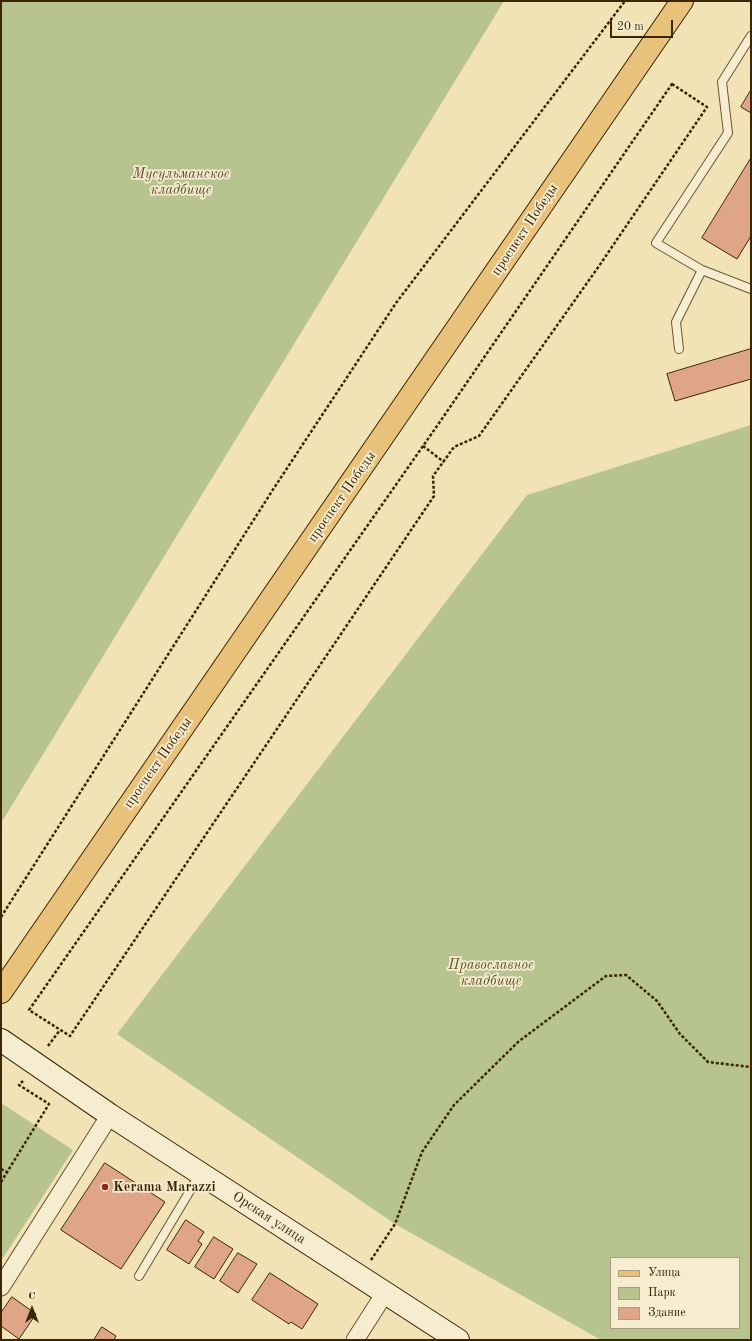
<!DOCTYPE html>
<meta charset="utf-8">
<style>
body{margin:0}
#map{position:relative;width:752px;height:1341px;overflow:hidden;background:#f1e3b6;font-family:"Old Standard TT",serif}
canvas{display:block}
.frame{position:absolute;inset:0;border:2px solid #3b2505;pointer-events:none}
.legend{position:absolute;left:610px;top:1257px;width:130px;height:72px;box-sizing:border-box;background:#f6edd0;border:1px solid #ab9d7f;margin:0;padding:5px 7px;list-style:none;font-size:12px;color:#3b2505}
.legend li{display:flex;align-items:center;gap:8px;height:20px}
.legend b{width:20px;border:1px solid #ab9d7f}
.north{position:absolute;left:12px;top:1289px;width:40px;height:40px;-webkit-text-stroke:3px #f6edd0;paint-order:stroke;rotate:0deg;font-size:11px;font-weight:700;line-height:16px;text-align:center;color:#3b2505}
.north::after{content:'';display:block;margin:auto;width:14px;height:18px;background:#3b2505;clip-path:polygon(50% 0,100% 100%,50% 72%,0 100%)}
.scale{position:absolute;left:610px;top:20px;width:63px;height:18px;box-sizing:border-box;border:2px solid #3b2505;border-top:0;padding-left:5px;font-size:12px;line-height:14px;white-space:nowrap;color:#3b2505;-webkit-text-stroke:3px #f6edd0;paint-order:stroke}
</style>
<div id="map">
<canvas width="752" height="1341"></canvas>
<div class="frame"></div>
<ul class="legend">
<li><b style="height:5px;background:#e8c27b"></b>Улица</li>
<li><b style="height:11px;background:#b7c490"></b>Парк</li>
<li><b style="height:11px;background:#dfa588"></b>Здание</li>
</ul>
<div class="north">С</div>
<div class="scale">20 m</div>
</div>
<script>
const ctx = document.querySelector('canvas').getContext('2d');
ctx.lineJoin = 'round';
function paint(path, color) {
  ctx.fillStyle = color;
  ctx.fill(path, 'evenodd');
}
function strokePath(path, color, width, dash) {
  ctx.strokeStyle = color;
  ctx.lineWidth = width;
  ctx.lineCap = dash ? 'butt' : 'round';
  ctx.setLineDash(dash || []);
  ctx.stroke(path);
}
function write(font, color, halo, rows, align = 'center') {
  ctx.font = font + ' "Old Standard TT",serif';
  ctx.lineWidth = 3.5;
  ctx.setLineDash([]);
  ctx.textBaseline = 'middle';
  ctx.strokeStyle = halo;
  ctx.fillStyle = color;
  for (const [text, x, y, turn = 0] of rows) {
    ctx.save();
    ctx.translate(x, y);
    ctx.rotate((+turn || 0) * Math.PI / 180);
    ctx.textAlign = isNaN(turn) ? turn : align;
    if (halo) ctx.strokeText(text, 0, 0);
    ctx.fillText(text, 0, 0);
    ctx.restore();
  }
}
paint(new Path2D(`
 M1,1H504L1,823Z
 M751,425V1340H601L395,1224L117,1034L527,495ZM611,1258H739V1328H611Z
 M1,1103L73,1150L1,1261Z`), '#b7c490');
const building = new Path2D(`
 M751,90V113L741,107Z
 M751,158V236L737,259L702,238Z
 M751,349V379L675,401L667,374Z
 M105,1163L165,1202L121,1269L61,1230Z
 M186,1220L204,1232L198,1241L202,1244L189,1264L167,1250Z
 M214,1237L233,1249L214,1279L195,1267Z
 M238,1253L257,1264L238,1293L220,1281Z
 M270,1273L318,1304L302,1329L291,1322L289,1324L252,1300Z
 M12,1297L36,1314L19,1339L1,1326V1313Z
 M102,1327L116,1336L114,1340H94Z`);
paint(building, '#dfa588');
strokePath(building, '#3b2505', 1);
const service = new Path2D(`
 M702,270L751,289
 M679,349L676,322L702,270L656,243L728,133L722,82L751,36
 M139,1276L200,1174`);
const minor = new Path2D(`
 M1,1287L110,1115
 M355,1340L385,1293`);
const secondary = new Path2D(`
 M1,1040L110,1115L458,1340`);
const primary = new Path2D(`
 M1,992L682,1`);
strokePath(service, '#685431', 10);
strokePath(minor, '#685431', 19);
strokePath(secondary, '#3b2505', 24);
strokePath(primary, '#3b2505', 24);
strokePath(new Path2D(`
 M672,84L707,107L599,266L479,436L454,447L433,476L434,496L70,1036L29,1010L437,426Z
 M423,446L444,462
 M1,917L274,488L396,303L625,1
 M48,1046L60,1030
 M1,1169L7,1172
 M1,1182L49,1104L19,1085L23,1081
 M371,1260L395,1224L422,1152L454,1105L518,1042L606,976L626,975L657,1001L680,1034L708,1062L751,1067`), '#3b2505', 2.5, [3, 2]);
strokePath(service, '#f6edd0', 8);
strokePath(minor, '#f6edd0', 17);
strokePath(secondary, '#f6edd0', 22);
strokePath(primary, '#e8c27b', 22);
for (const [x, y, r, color] of [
 [105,1187,4,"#8f2418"]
]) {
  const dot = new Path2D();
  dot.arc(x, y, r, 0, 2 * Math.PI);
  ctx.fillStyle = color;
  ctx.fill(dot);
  strokePath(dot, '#f6edd0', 1.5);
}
write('italic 14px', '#5a4d28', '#f6edd0', [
 ["Мусульманское",181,174],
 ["кладбище",181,190],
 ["Православное",491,965],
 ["кладбище",491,981]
]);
write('14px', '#3b2505', '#f6edd0', [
 ["проспект Победы",525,230,-56],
 ["проспект Победы",342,497,-55],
 ["проспект Победы",158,763,-55],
 ["Орская улица",269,1218,33]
]);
write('bold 14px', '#3b2505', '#f6edd0', [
 ["Kerama Marazzi",113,1187]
], 'left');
</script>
